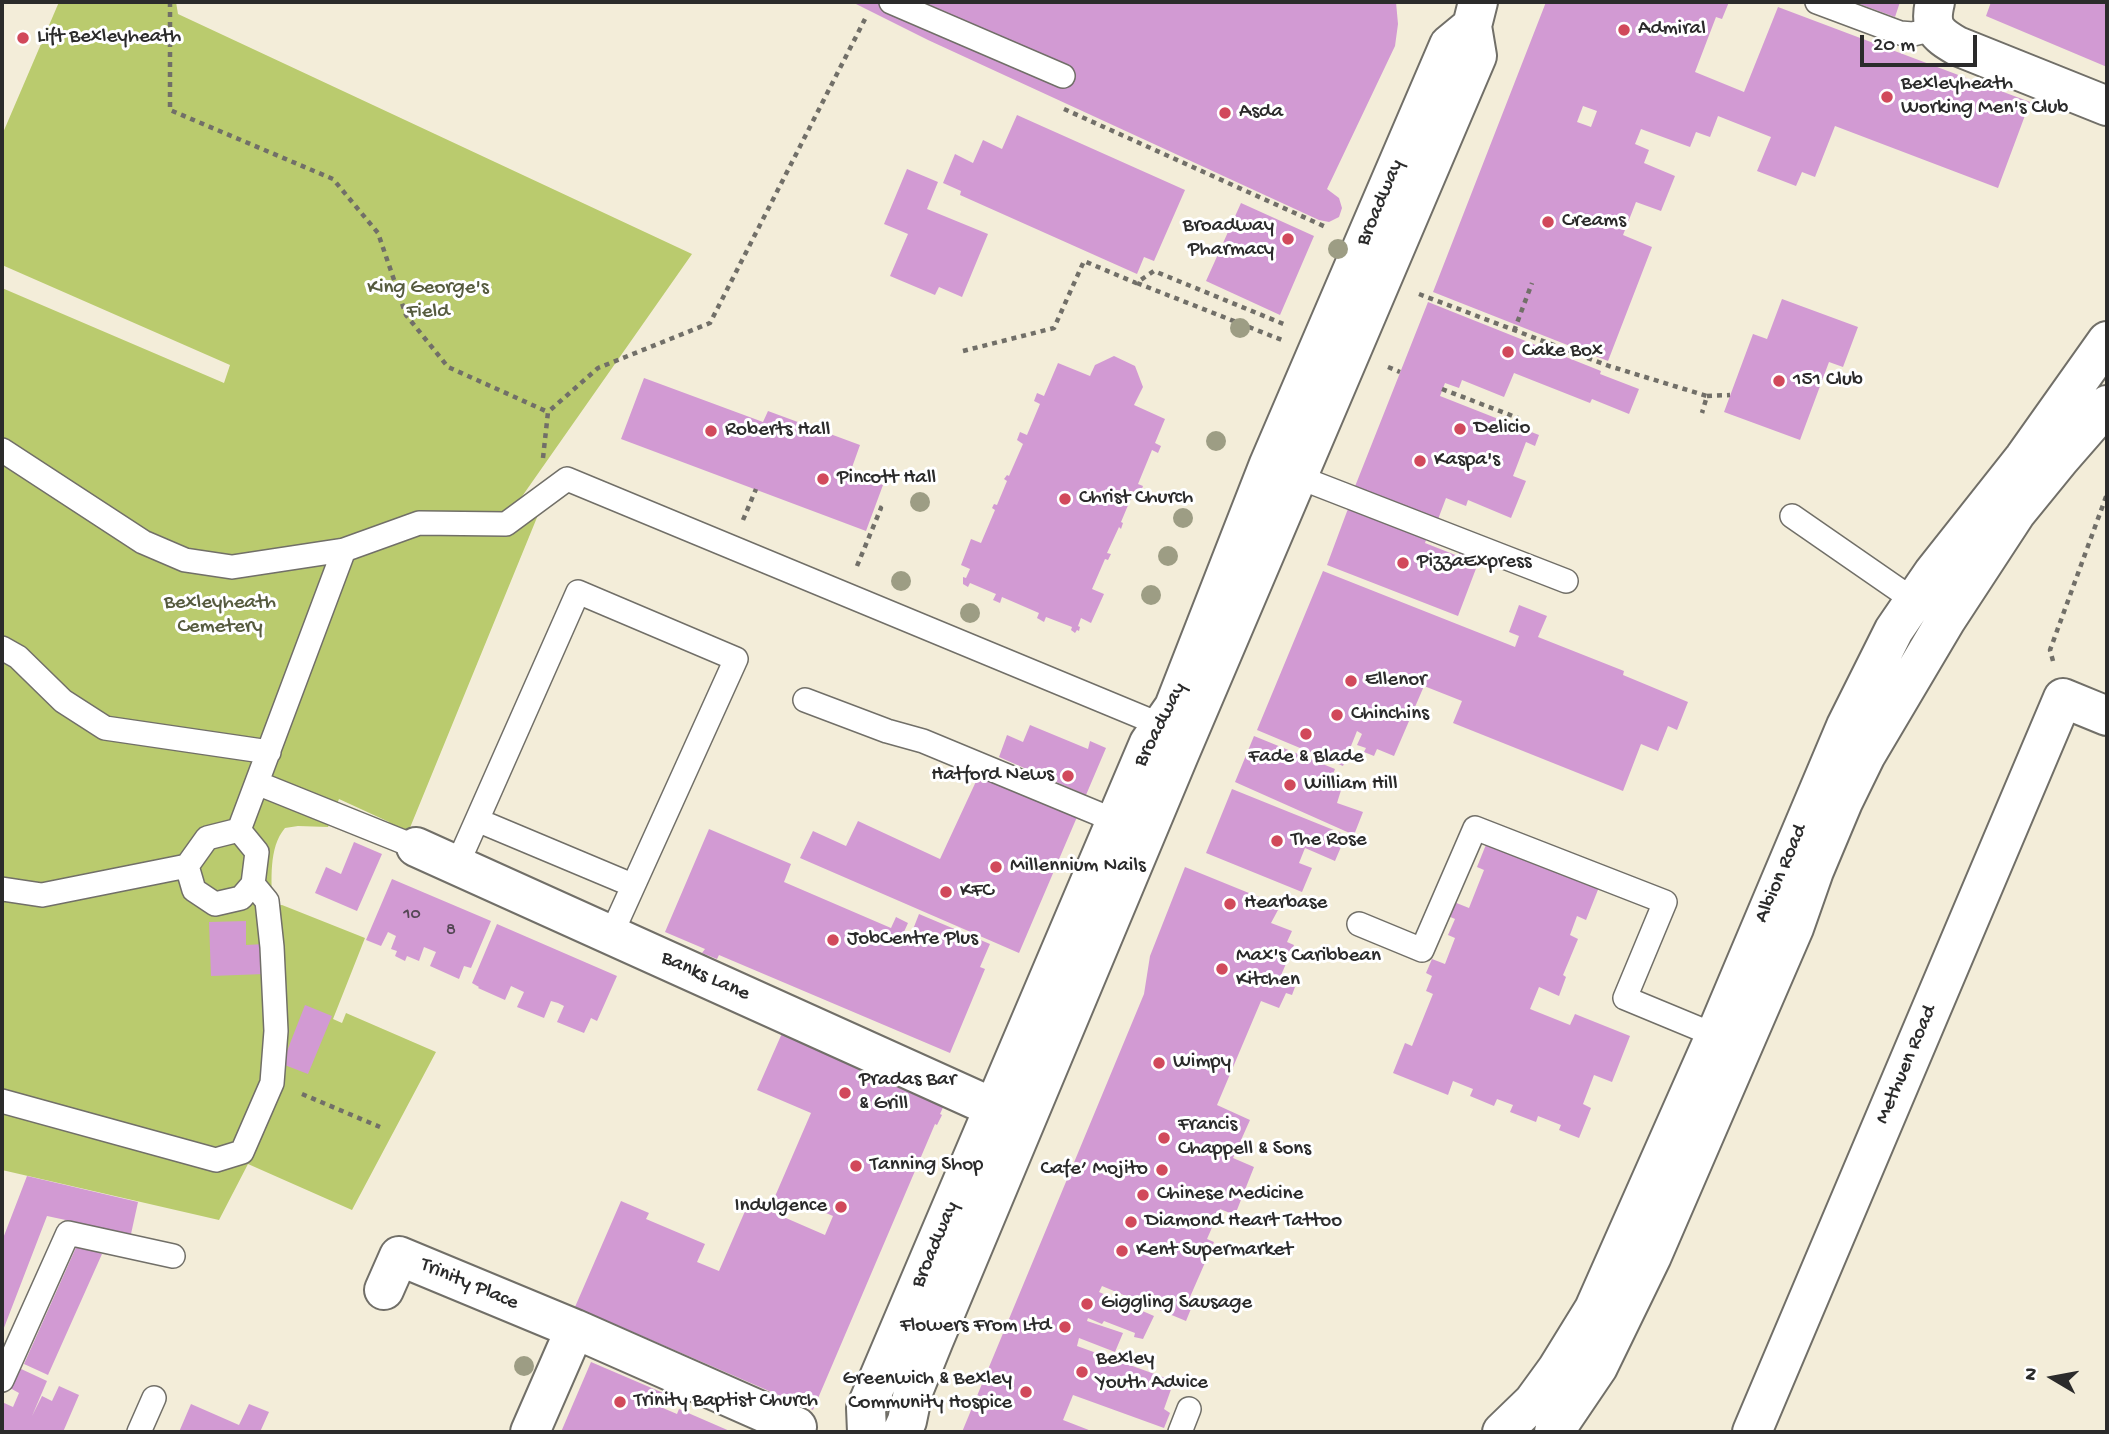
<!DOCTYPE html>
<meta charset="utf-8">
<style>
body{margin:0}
#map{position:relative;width:2109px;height:1434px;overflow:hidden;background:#f3edd9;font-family:"Gochi Hand",sans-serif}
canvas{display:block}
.frame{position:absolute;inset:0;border:4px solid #2b2b2b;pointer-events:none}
.north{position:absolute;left:2018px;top:1343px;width:70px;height:70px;-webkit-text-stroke:5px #fff;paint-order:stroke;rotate:280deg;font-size:19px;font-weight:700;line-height:28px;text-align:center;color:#2b2b2b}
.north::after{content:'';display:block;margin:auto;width:24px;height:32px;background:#2b2b2b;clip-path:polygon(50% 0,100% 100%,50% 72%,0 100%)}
.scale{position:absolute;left:1860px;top:35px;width:117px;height:32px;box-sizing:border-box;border:4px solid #2b2b2b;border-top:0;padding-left:9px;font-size:21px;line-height:24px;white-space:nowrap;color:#2b2b2b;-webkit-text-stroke:5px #fff;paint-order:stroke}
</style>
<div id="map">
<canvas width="2109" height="1434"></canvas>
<div class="frame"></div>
<div class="north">N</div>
<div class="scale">20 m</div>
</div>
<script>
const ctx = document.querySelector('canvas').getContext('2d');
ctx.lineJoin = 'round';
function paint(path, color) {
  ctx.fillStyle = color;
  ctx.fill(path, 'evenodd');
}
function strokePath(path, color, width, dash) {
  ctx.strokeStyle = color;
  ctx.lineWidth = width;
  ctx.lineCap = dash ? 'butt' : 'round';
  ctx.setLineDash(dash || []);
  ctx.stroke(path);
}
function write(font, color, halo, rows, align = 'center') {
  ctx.font = font + ' "Gochi Hand",sans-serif';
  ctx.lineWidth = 6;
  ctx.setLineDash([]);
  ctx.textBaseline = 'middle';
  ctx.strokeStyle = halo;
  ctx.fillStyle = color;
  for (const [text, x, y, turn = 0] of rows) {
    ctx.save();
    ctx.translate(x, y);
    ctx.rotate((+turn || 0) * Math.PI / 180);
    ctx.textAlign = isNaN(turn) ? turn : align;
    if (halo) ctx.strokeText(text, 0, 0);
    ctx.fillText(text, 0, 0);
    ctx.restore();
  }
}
paint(new Path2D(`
 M59,2H176L178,14L692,254L516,505L538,515L407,835L395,831L389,822L339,799L328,827L298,826L285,828C268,848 272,881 272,906L282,905L365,938L333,1019L342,1023L346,1013L436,1052L352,1210L248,1164L219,1220L2,1170V288L224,383L230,365L2,265V135Z`), '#bacb6e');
paint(new Path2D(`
 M852,2H1396L1398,24L1395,46L1327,189L1339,198L1342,208L1339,217L1329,222L1319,220L928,40Z
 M1546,2H1729L1722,19L1716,17L1695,72L1744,92L1778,7L2030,102L1998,188L1835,126L1815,177L1802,172L1796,186L1757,171L1771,137L1718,116L1710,137L1696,132L1690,147L1641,129L1635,144L1649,150L1644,163L1675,176L1661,211L1636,202L1623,235L1652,247L1608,361L1433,292ZM1583,106L1597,111L1591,127L1577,122Z
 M1854,2H1900L1895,17Z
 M1991,2H2107V67L1986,16Z
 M1017,115L1185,190L1154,261L1144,257L1137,274L960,195L961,191L943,183L955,154L973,163L983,140L1002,149Z
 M907,169L938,182L927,209L988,234L962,297L939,287L935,295L890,276L908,234L884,224Z
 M1241,203L1314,236L1280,315L1206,281Z
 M1782,299L1858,327L1843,367L1829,362L1800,440L1724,412L1753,334L1767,339Z
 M1428,302L1601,371L1600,374L1639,389L1629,414L1592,399L1590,403L1514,373L1504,397L1462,380L1459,388L1445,383L1440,396L1539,435L1535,446L1526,442L1513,476L1526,481L1511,518L1468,500L1466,506L1446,498L1437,522L1354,489Z
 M1114,356L1135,366L1143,387L1134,405L1165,419L1155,443L1161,446L1158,453L1152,450L1138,484L1143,486L1140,494L1134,491L1121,522L1123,523L1121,529L1119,527L1107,553L1111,554L1108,560L1105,559L1092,589L1104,594L1091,623L1081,618L1078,626L1080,627L1079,631L1077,630L1075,633L1071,630L1072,627L1046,617L1044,622L1037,618L1039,613L1002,597L1000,603L993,600L996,594L970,583L968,587L963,584V577L966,578L970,569L961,565L971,539L981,543L995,510L992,508L994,504L997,505L1007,481L1004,479L1007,475L1009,476L1023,444L1017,440L1020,432L1027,435L1040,404L1034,401L1037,393L1044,396L1058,363L1090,376L1095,365Z
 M644,378L763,422L768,411L860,445L850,473L883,485L866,531L621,439Z
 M1349,506L1427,537L1425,543L1458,556L1460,551L1480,558L1458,616L1327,565Z
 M1323,571L1515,647L1519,636L1509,632L1519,605L1547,616L1538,637L1624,671L1623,675L1688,702L1677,730L1668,726L1658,751L1641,744L1623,791L1453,723L1462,701L1424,686L1394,756L1377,749L1374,756L1364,752L1366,748L1357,745L1362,734L1357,731L1343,766L1257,730Z
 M1030,725L1088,749L1090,741L1106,748L1086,795L999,757L1007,735L1023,742Z
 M1254,736L1335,769L1331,779L1335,780L1333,783L1342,787L1337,803L1363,812L1354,835L1235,782Z
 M979,775L1077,817L1019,953L800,858L813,831L846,846L858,821L940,859Z
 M1232,789L1346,835L1335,861L1305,848L1299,863L1312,868L1302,892L1206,853Z
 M709,829L791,864L784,882L891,928L896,917L908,923L903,934L910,937L919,914L990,944L980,967L985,969L950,1053L719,955L717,959L702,953L705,949L665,932Z
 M1489,837L1601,882L1586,920L1577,916L1570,935L1578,939L1563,975L1566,977L1559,996L1539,987L1530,1009L1570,1025L1575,1014L1630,1036L1612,1082L1594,1075L1583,1104L1591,1108L1579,1138L1559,1130L1561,1125L1538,1116L1536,1122L1510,1112L1513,1105L1497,1099L1494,1106L1470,1096L1473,1089L1453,1081L1448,1095L1393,1073L1405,1043L1412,1046L1433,994L1426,991L1432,976L1426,973L1432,959L1445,964L1455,938L1448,935L1455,919L1448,916L1454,902L1469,908L1484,870L1477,867Z
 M354,842L382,854L357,911L315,893L326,867L341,874Z
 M1185,867L1271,902L1268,906L1278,910L1271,923L1292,931L1287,942L1294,945L1279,980L1295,987L1292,995L1286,993L1279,1008L1261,1001L1217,1105L1250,1120L1233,1158L1254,1167L1235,1215L1220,1209L1207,1239L1214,1242L1190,1297L1195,1299L1186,1321L1102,1286L1099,1292L1154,1316L1143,1339L1134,1337L1135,1333L1104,1321L1102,1324L1088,1318L1087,1321L1123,1333L1115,1352L1079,1338L1077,1346L1174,1381L1164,1409L1170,1413L1164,1428L1073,1395L1063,1420L1094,1432H962L1144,994L1150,956Z
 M392,879L491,921L471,968L464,966L459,979L430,966L436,952L424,947L419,961L407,956L405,961L395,956L397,951L391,949L396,936L388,932L381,946L366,940Z
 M246,921V945L264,944L265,974L211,976L209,922Z
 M497,924L617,976L597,1021L591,1018L584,1033L557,1022L564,1006L558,1003L551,1001L544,1018L517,1007L524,992L511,986L505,1000L478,988L479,987L472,983Z
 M305,1005L332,1016L308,1074L282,1064Z
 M783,1031L946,1101L940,1114L942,1115L937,1125L935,1124L813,1410L575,1307L621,1201L649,1213L646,1219L705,1244L697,1262L719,1271L749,1202L825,1235L833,1216L800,1202L797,1211L773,1201L811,1113L757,1090Z
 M27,1176L138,1202L131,1234L47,1216L2,1333V1241Z
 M78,1243L102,1254L48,1375L24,1364Z
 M591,1362L668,1395L663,1408L677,1414L679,1409L732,1432H561Z
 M19,1368L47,1381L32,1416L42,1396L52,1401L59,1386L79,1395L63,1432H2V1402L13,1407L19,1393L10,1388Z
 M191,1404L239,1425L249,1404L269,1412L260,1432H179Z`), '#d29ad3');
const service = new Path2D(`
 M891,2L1063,76
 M1817,2L1900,33L1913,34L1934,29
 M2,450L143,542L185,560L232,567L344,550L239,830L207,838L187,866L42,895L2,889
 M1288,473L1566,581
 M1792,516L1922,606
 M344,550L419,523L506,524L567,479L1161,725
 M2,648L18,657L63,701L105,728L269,752
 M805,700L887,731L923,741L1116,821
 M257,783L416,847
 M477,820L578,592L736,659L611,935
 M457,865L477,820L632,885
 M187,866L194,890L215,904L241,898L253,884
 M1359,924L1422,950L1475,828L1665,902L1625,998L1724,1039
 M2,1101L216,1160L242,1152L272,1083L276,1031L272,947L267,901L253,884L257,852L239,830
 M2,1380L68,1233L173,1256
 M139,1432L154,1398
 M1180,1432L1189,1409`);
const minor = new Path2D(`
 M1935,2C1929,27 1936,34 1957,46L2107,106
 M416,847L994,1108
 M384,1290L399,1256L575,1329
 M530,1432L575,1329L797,1427
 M1752,1432L2063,698L2107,716`);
const primary = new Path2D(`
 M867,1432L866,1408L1149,743L1174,707L1269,464L1449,45L1472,26
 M902,1432L907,1421L913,1392L934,1340L1179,755L1477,56L1472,26L1478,2
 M1502,1432L1533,1402L1557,1369L1594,1309L1715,1036L1846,726L1894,630L1933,573L2024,458L2107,341
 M1554,1432L1598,1367L1652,1256L1794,928L1814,871L1843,802L1866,755L1946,620L2016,513L2060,459L2107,405`);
strokePath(service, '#716f68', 26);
strokePath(minor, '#716f68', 42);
strokePath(primary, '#716f68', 42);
strokePath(new Path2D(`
 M170,2V110L333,179L378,233L406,315L448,367L548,412
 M1064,109L1328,228
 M1137,283L1282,340
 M1419,294L1609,366L1707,396L1702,413
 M1514,331L1532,283
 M963,351L1054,328L1084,261L1136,283L1154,271L1286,325
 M1388,367L1400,372
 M1442,389L1518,418
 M1707,396L1730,395
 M543,458L548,412L598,368L710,323L865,19
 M743,520L756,489
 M857,566L881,508L875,506
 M2053,661L2050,650L2107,494
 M302,1094L380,1127`), '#716f68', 4.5, [5, 5]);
strokePath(service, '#fff', 23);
strokePath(minor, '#fff', 38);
strokePath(primary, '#fff', 38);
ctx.fillStyle = '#9d9d84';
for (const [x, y] of [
 [1338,249],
 [1240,328],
 [1216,441],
 [920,502],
 [1183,518],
 [1168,556],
 [901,581],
 [1151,595],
 [970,613],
 [524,1366]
]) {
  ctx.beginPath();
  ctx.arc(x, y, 10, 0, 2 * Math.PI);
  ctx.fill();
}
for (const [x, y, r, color] of [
 [1624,30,7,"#d1495b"],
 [23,38,7,"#d1495b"],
 [1887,97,7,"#d1495b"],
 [1225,113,7,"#d1495b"],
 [1548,222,7,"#d1495b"],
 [1288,239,7,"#d1495b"],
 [1508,352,7,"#d1495b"],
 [1779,381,7,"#d1495b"],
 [1460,429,7,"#d1495b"],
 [711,431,7,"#d1495b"],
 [1420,461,7,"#d1495b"],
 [823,479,7,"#d1495b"],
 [1065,499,7,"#d1495b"],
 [1403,563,7,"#d1495b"],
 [1351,681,7,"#d1495b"],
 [1337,715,7,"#d1495b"],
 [1306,734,7,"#d1495b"],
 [1068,776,7,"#d1495b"],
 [1290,785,7,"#d1495b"],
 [1277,841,7,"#d1495b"],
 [996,867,7,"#d1495b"],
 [946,892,7,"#d1495b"],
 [1230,904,7,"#d1495b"],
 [833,940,7,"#d1495b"],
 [1222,969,7,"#d1495b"],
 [1159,1063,7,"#d1495b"],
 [845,1093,7,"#d1495b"],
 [1164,1138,7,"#d1495b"],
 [856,1166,7,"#d1495b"],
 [1162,1170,7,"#d1495b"],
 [1143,1195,7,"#d1495b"],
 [841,1207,7,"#d1495b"],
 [1131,1222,7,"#d1495b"],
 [1122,1251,7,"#d1495b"],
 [1087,1304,7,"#d1495b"],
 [1065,1327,7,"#d1495b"],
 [1082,1372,7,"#d1495b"],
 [1026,1392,7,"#d1495b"],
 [620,1402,7,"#d1495b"]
]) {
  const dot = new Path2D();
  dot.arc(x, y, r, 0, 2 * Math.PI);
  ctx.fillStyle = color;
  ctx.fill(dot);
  strokePath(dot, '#fff', 2.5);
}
write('18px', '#554755', null, [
 ["10",412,915],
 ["8",451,931]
]);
write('21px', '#2b2b2b', '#fff', [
 ["Admiral",1638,30],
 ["Lift Bexleyheath",37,38],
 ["Bexleyheath",1901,85],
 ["Working Men's Club",1901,109],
 ["Asda",1239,113],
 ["Creams",1562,222],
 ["Broadway",1274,227,"right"],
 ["Pharmacy",1274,251,"right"],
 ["Cake Box",1522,352],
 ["151 Club",1793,381],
 ["Delicio",1474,429],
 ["Roberts Hall",725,431],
 ["Kaspa's",1434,461],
 ["Pincott Hall",837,479],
 ["Christ Church",1079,499],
 ["PizzaExpress",1417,563],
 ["Ellenor",1365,681],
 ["Chinchins",1351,715],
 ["Fade & Blade",1306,758,"center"],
 ["Hatford News",1054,776,"right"],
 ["William Hill",1304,785],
 ["The Rose",1291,841],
 ["Millennium Nails",1010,867],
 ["KFC",960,892],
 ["Hearbase",1244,904],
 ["JobCentre Plus",847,940],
 ["Max's Caribbean",1236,957],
 ["Kitchen",1236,981],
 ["Wimpy",1173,1063],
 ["Pradas Bar",859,1081],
 ["& Grill",859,1105],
 ["Francis",1178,1126],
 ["Chappell & Sons",1178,1150],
 ["Tanning Shop",870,1166],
 ["Cafe’ Mojito",1148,1170,"right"],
 ["Chinese Medicine",1157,1195],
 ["Indulgence",827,1207,"right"],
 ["Diamond Heart Tattoo",1145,1222],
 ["Kent Supermarket",1136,1251],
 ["Giggling Sausage",1101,1304],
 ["Flowers From Ltd",1051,1327,"right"],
 ["Bexley",1096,1360],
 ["Youth Advice",1096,1384],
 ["Greenwich & Bexley",1012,1380,"right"],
 ["Community Hospice",1012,1404,"right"],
 ["Trinity Baptist Church",634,1402]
], 'left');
write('21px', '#2b2b2b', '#fff', [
 ["Broadway",1381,203,-67],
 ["Broadway",1161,725,-63],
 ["Albion Road",1782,874,-67],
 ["Banks Lane",705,977,24],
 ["Methuen Road",1907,1065,-67],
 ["Broadway",936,1245,-67],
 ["Trinity Place",469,1285,23]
]);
write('21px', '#565b3f', '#fff', [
 ["King George's",428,289],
 ["Field",428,313],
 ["Bexleyheath",220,604],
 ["Cemetery",220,628]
]);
</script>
